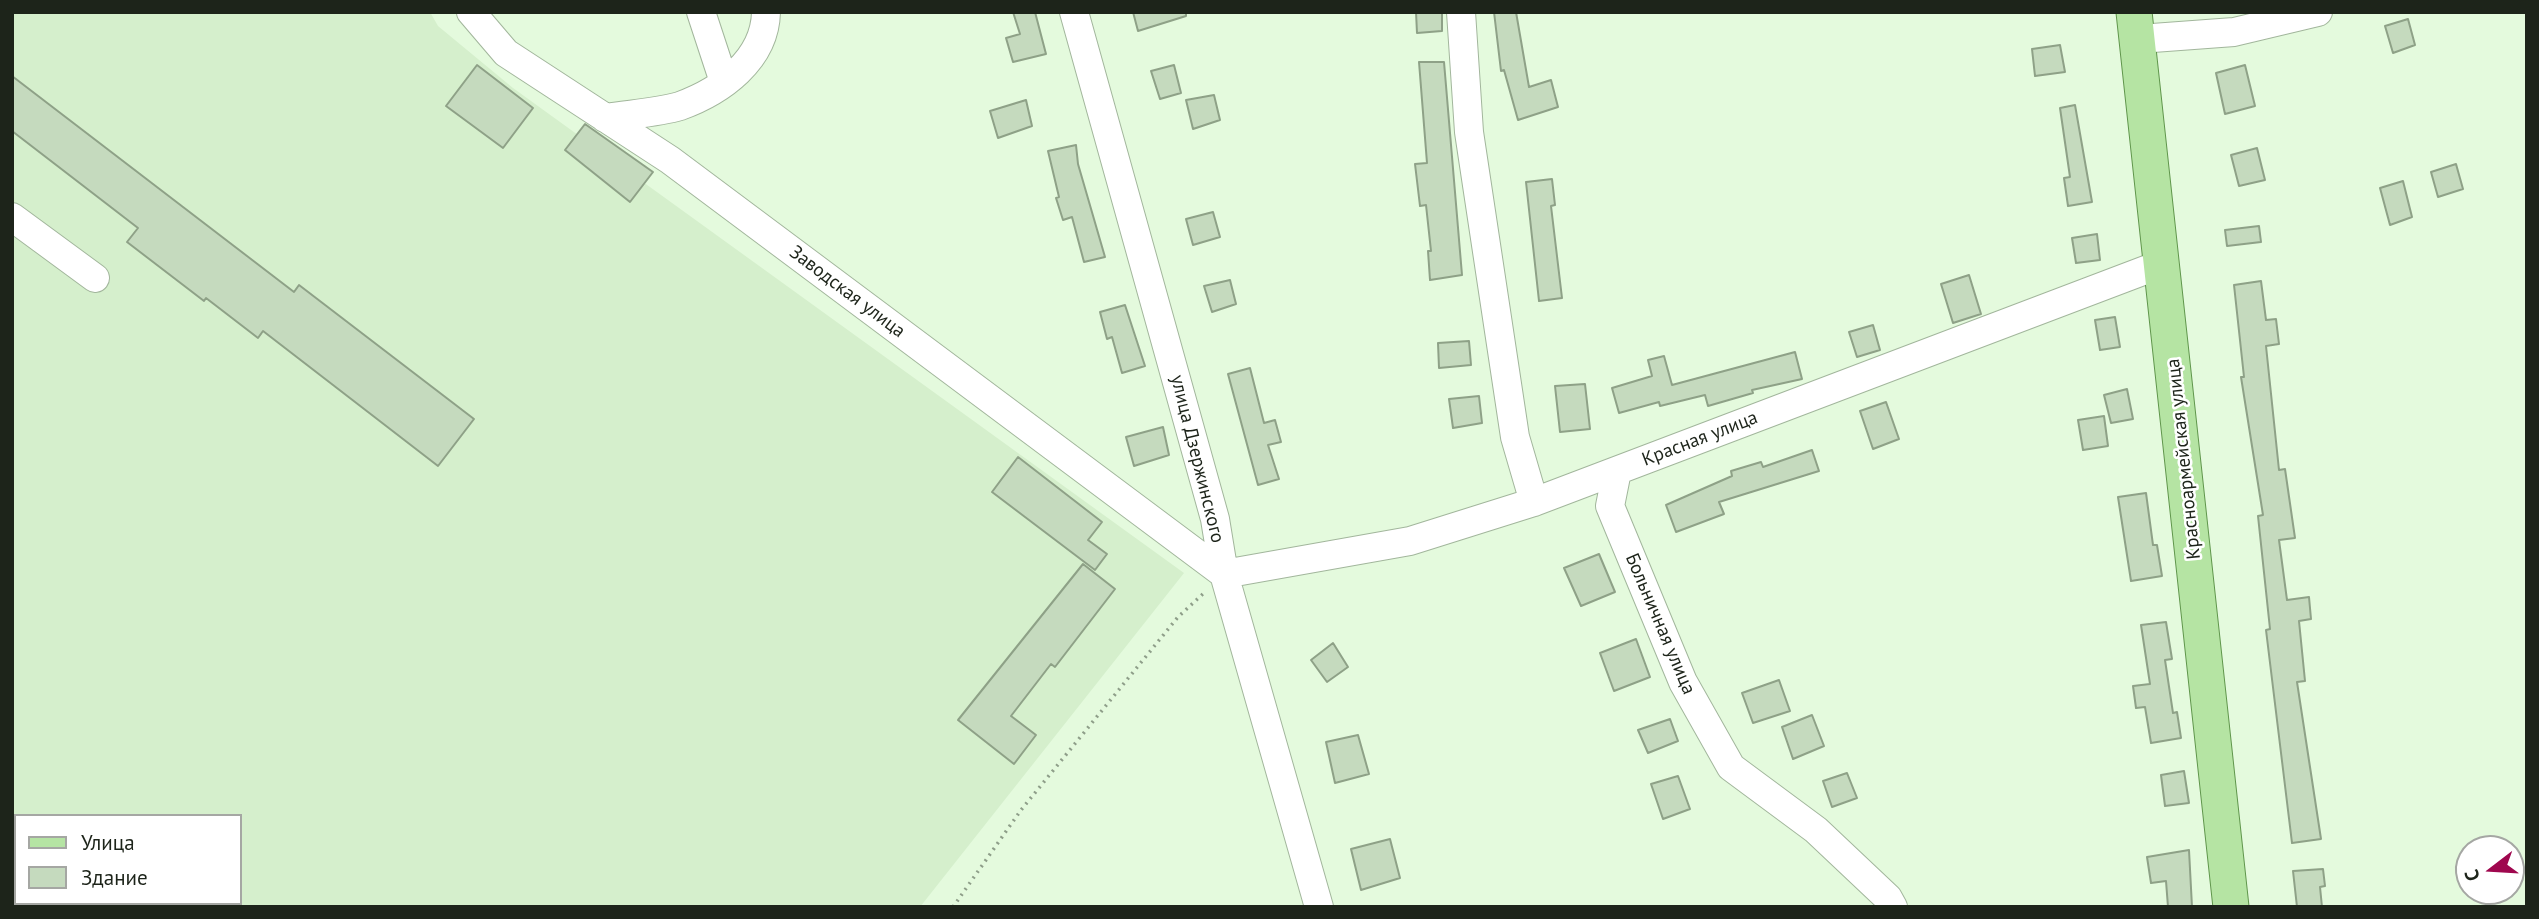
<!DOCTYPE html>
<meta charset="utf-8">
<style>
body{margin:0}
#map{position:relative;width:2539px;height:919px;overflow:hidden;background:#e4fadd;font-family:"PT Sans",sans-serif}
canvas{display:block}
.frame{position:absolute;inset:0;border:14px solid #1d241a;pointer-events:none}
.legend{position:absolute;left:14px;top:814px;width:228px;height:91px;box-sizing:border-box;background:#fff;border:2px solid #a5a7a3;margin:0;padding:9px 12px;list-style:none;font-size:21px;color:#1d241a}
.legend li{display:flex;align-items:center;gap:14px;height:35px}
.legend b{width:35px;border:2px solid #a5a7a3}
.north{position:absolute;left:2455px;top:835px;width:70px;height:70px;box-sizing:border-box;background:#fff;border:2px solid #a5a7a3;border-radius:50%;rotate:253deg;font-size:19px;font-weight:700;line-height:28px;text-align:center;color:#1d241a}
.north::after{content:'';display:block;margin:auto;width:24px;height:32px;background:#9f074e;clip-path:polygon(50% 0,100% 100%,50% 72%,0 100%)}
</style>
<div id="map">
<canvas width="2539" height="919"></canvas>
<div class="frame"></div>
<ul class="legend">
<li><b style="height:9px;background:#b5e4a3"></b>Улица</li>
<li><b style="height:19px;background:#c5dabe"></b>Здание</li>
</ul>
<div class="north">С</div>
</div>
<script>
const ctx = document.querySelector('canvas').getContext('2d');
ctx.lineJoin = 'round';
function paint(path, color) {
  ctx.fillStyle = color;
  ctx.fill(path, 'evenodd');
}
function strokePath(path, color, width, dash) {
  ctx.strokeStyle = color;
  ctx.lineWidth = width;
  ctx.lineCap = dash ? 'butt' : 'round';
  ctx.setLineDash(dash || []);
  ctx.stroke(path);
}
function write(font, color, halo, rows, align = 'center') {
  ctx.font = font + ' "PT Sans",sans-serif';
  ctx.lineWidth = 5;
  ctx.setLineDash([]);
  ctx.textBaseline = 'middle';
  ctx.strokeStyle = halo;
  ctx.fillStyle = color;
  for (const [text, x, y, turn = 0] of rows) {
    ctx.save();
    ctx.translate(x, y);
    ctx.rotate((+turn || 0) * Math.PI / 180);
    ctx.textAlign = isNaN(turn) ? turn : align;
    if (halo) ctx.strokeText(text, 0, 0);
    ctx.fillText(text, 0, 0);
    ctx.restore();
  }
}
paint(new Path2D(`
 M12,12H430L438,26L513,88L1184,573L920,907H12ZM16,816H240V903H16Z`), '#d5efcc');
const building = new Path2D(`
 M1013,12H1035L1046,54L1013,62L1006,38L1020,34Z
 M1133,12H1186V16L1138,31Z
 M1416,12H1442V31L1417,33Z
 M1494,12H1516L1529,87L1551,80L1558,107L1518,120L1504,70L1501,71Z
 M2408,19L2415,45L2393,53L2385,26Z
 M2060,45L2065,72L2035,76L2032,49Z
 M1419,62H1444L1462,275L1430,280L1428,251H1431L1426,205L1420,206L1415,164L1427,163Z
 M477,65L533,108L503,148L446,106Z
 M1174,65L1181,93L1160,99L1151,71Z
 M2245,65L2255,106L2225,114L2216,73Z
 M12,76L294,292L299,285L474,419L438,466L263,331L258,338L206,298L204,301L127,242L138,228L12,131Z
 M1214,95L1220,120L1193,129L1186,100Z
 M1026,100L1032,126L998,138L990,111Z
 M2075,105L2092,202L2068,206L2064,178L2070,177L2060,108Z
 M585,124L653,172L630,202L565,150Z
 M1076,145L1078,164L1105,257L1084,262L1072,217L1063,220L1056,198L1059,197L1048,151Z
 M2257,148L2265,180L2239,186L2231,155Z
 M2456,164L2463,189L2438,197L2431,172Z
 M1552,179L1555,205L1551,206L1562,298L1539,301L1526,182Z
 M2403,181L2412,217L2390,225L2380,188Z
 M1213,212L1220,237L1193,245L1186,219Z
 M2259,226L2261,242L2227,246L2225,230Z
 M2097,234L2100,260L2076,263L2072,238Z
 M1969,275L1981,314L1953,323L1941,284Z
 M1230,280L1236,304L1212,312L1204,286Z
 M2261,281L2266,320L2276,319L2279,344L2266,346L2279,470L2285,469L2295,538L2279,540L2287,600L2309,597L2311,619L2299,621L2305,681L2297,682L2321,839L2292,843L2266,630L2270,629L2258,516L2263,515L2241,377H2244L2234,285Z
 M1125,305L1145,366L1122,373L1112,337L1107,339L1100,312Z
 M2115,317L2120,347L2100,350L2095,320Z
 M1873,325L1880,350L1857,357L1849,332Z
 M1469,341L1471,365L1439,368L1438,343Z
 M1795,352L1802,379L1752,390L1753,393L1708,406L1705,395L1660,406L1659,402L1619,413L1612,388L1652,376L1648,360L1664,356L1672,385Z
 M1250,368L1264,423L1275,420L1281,442L1268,445L1279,479L1258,485L1228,374Z
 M1585,384L1590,429L1560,432L1555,386Z
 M2127,389L2133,419L2111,423L2104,395Z
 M1479,396L1482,423L1453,428L1449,399Z
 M1886,402L1899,439L1873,449L1860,411Z
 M2104,416L2108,446L2083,450L2078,420Z
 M1163,427L1169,455L1134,466L1126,437Z
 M1812,450L1819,471L1719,502L1724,514L1676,532L1666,505L1732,476L1731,471L1761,462L1763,467Z
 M1018,457L1102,522L1088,540L1107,554L1095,570L992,492Z
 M2146,493L2153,545H2157L2162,576L2131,581L2118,497Z
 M1599,554L1615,592L1581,606L1564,568Z
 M1083,564L1115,589L1055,667L1051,664L1011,716L1036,735L1014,764L958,720Z
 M2166,622L2172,659L2165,660L2173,713L2177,712L2181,738L2151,743L2145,707L2136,708L2133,686L2150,684L2141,625Z
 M1636,639L1650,677L1614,691L1600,653Z
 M1333,643L1348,667L1327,682L1311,660Z
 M1779,680L1790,711L1753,723L1742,693Z
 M1812,715L1824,746L1793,759L1782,727Z
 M1670,719L1678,741L1648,753L1638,730Z
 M1358,735L1369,774L1335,783L1326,742Z
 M2184,771L2189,803L2165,806L2161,775Z
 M1847,773L1857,798L1832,807L1823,781Z
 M1678,776L1690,809L1663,819L1651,784Z
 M1390,839L1400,878L1361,890L1351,849Z
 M2189,850L2192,907H2168L2166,881L2151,883L2147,857Z
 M2323,869L2325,886L2320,887L2322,907H2297L2293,871Z`);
paint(building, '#c5dabe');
strokePath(building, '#8ea187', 2);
const minor = new Path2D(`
 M471,12L506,53L670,160L1224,574L1410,541L1534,502L2164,263
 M701,12L724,82
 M1074,12L1215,519L1224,574L1319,907
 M1461,12L1469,132L1515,437L1534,502
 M2139,39L2234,32L2318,12
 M605,118C629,114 657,113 680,106C721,91 765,60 766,12
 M12,217L95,278
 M1617,471L1610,506L1683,682L1731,767L1816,830L1888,898L1893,907`);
const major = new Path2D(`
 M2134,12L2231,907`);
strokePath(minor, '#a2b69c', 30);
strokePath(major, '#5f954b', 37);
strokePath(new Path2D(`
 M953,907L1021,810L1178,617L1205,592`), '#8e9e89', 3.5, [2, 5]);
strokePath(minor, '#fff', 28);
strokePath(major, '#b5e4a3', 35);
write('19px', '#1d241a', '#fff', [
 ["Заводская улица",847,292,37],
 ["Красная улица",1700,439,-21],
 ["улица Дзержинского",1197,459,76],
 ["Красноармейская улица",2184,459,-96],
 ["Больничная улица",1660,624,67]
]);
</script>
